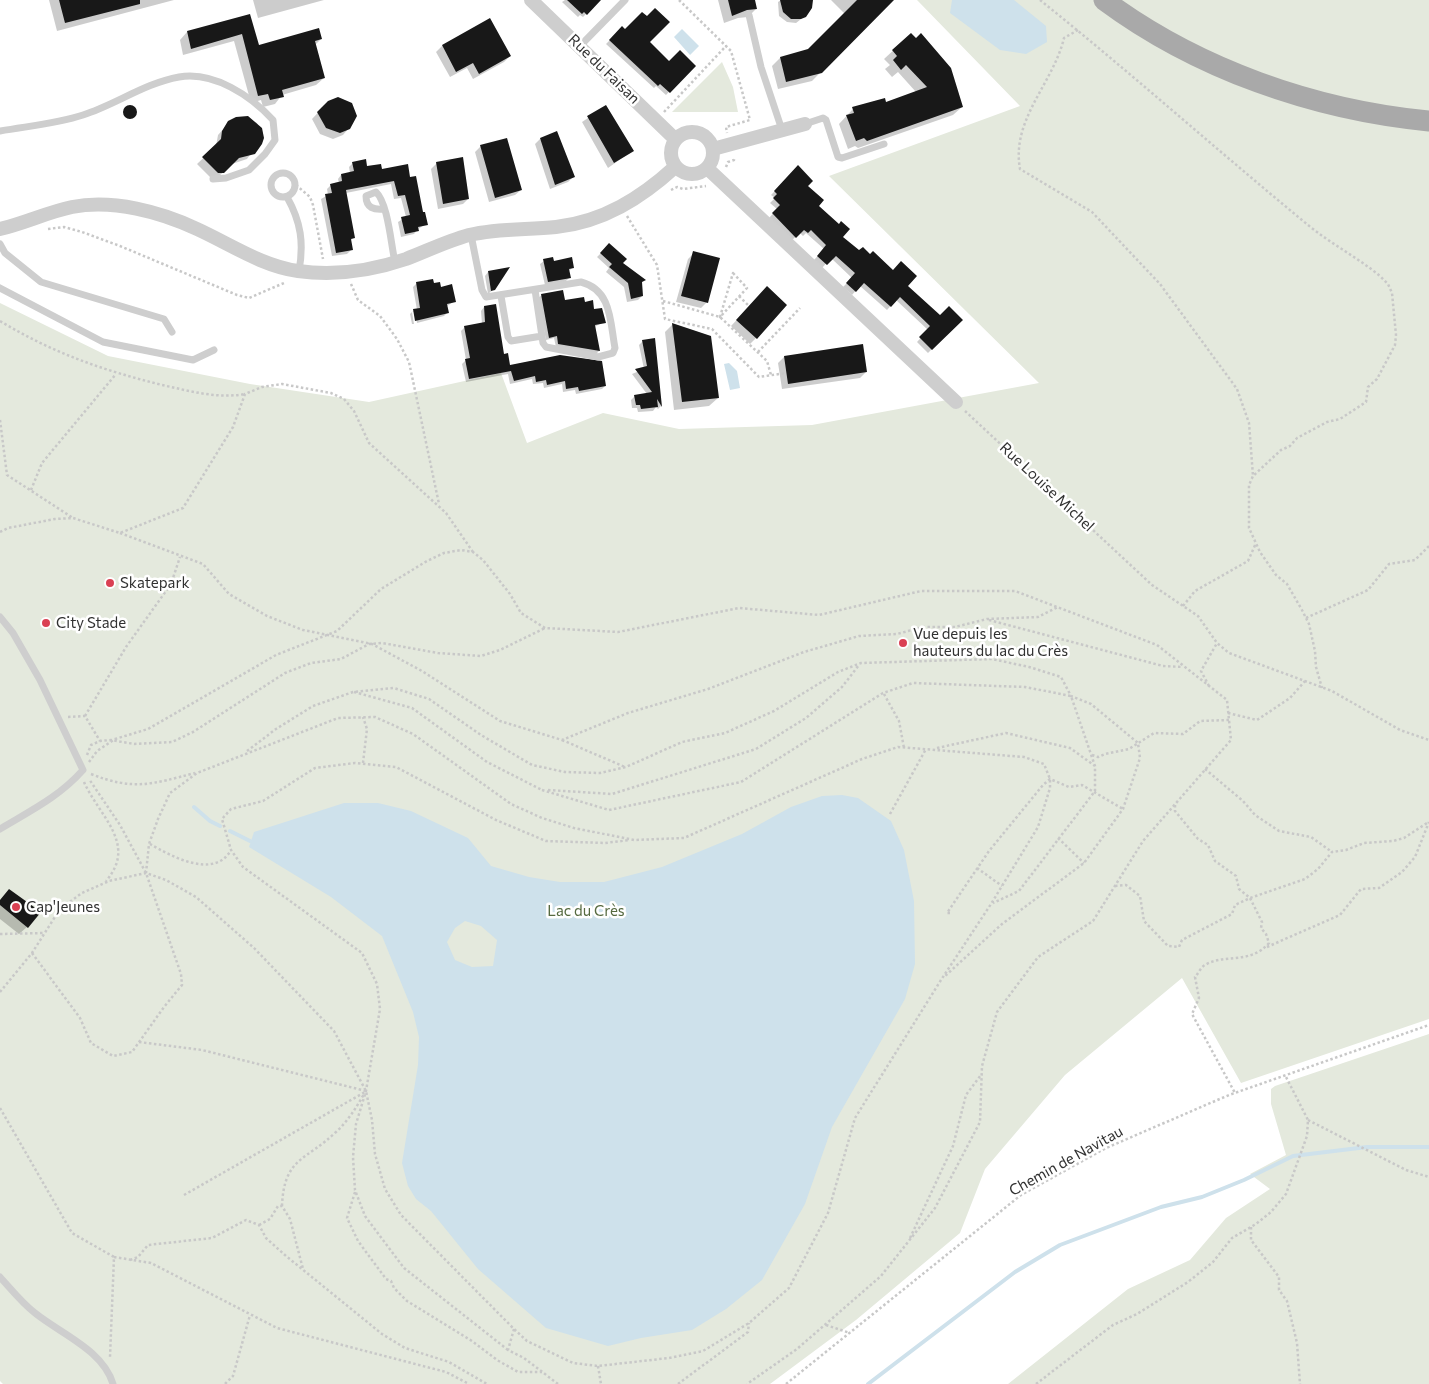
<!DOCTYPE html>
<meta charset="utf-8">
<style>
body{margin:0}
canvas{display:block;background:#fff}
</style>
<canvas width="1429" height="1384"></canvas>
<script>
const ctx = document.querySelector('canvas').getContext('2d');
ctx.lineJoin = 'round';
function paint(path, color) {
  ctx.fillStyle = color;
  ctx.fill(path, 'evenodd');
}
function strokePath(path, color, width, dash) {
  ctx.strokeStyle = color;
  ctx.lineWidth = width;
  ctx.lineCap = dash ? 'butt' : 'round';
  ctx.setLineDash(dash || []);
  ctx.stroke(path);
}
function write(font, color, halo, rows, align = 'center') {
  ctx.font = font + ' Commissioner,sans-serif';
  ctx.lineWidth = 5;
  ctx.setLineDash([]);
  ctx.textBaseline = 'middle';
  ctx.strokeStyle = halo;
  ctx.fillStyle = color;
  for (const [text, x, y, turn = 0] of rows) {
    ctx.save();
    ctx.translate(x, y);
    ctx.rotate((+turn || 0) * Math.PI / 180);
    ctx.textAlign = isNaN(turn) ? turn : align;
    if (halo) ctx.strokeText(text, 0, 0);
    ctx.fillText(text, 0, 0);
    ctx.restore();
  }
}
paint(new Path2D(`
 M917,0H1429V1019L1241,1083L1182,978L1065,1075L985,1169L960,1233L856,1320L770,1384H3L0,1381V303L108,356L250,384L369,402L501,373L527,443L603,413L679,429L812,425L1039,383L829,176L1020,106Z
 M722,62L733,87L738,112H672Z
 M1429,1034V1384H1008L1128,1289L1190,1260L1226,1218L1270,1189L1250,1174L1286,1155L1271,1104V1089L1275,1086Z`), '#e4e9dd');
paint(new Path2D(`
 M952,0H1014L1046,26L1047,42L1026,54L1000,50L950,13Z
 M682,29L699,46L690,55L674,37Z
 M729,363L737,371L740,388L730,390L724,364Z
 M842,795L858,798L891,821L904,850L914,901L915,964L905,999L832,1127L805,1204L762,1280L726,1309L692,1330L641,1338L608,1346L546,1328L478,1269L431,1211L416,1199L408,1186L402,1163L418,1065L419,1037L413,1012L382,936L331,897L249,847L254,832L344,803H378L411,811L468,838L491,866L529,877L560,882H604L662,867L742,834L791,807L822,796ZM465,921L481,926L497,940L493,966L472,967L455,960L447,942L455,928Z`), '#cee1eb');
paint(new Path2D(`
 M49,0H174L57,31Z
 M253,0H324L258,18Z
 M565,0H600L583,17L580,15L578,17L562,2Z
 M718,0H754L756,9L748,17L738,18L724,23Z
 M781,0H810L805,16L796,23L787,22L779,16L778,2Z
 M831,0H884L888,4L812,81L778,89L772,66L780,58L808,50L845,14Z
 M249,15L258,47L321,39L315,45L324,78L316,85L282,95L275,104L263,107L261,100L251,103L234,41L183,55L180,40L187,32Z
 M490,20L510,56L504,62L473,79L467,68L450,77L436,52L442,46Z
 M622,28L649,42L669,63L694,66L666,95L656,86L654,88L606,44Z
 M911,34L962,107L953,115L858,148L855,146L848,149L839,124L853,109L886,103L916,92L898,72L892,77L885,69L890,65L884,59Z
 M328,102L349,128L343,135L333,139L320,134L312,119Z
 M606,106L632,151L608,168L582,122Z
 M123.5 113a5.5 5.5 0 1 1 11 0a5.5 5.5 0 1 1-11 0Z
 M247,117L257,123L263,137L247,159L232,164L217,178L212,179L197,164L216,146L218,135L226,126Z
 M540,139L573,177L568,182L550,189L535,144Z
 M481,146L521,190L515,195L489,202L475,152Z
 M353,163L409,178L426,224L418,229L414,234L401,237L398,222L406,217L401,198L394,199L391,184L346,193L353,238L350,241L351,250L347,254L332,256L321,199L328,195L327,189L331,185L339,183L338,179L341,175L350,173L349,167Z
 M437,163L468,199L463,204L438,209L431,169Z
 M798,167L817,206L841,237L907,286L940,317L961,320L928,353L917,342L928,330L896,300L887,310L860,286L852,295L843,287L852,278L831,258L822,268L814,260L824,249L806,233L803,236L800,233L792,240L769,218L777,209L770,203L775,198L771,195Z
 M609,245L621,263L644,280L641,283L642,296L638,300L627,302L624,287L606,272L609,268L597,257Z
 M694,253L707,302L701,308L676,302L688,259Z
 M544,261L572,268L568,272L569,278L565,282L545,285L540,264Z
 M488,272L494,289L488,294L485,276Z
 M416,284L433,285L455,301L447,306L448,312L444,316L417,323L415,312H412L417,310L413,287Z
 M761,294L756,338L750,344L731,326Z
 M542,295L564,302L584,303L604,322L594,327L599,351L596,354L556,347L554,338L546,340L538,298Z
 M484,307L503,355L510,366L605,386L602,389L576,394L575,390L563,392L562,384L544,388L543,383L533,384L532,379L510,384L508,374L466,382L462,364L466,360L461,331L465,327L482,324L481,311Z
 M412,312L414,324H412L410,314Z
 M673,324L718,398L709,406L674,410L665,332Z
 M653,339L661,406L658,409L656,407L653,411L638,412L637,408H632L631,400L635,396L647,394L632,374L644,369L639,345L643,341Z
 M862,346L866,372L860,378L782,389L778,363L784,357Z
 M0,900L27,927L19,934L0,919Z`), '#0003');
strokePath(new Path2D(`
 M194,807L210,821L220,826
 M230,831L250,841
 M868,1384L1015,1272L1060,1245L1161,1207L1202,1197L1244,1180L1293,1156L1367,1147H1429`), '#cee1eb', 4);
paint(new Path2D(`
 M59,0H140V4L65,23Z
 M567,0H601L587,15L584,12L582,14Z
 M728,0H755L757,9L747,10L732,16Z
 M780,0H813L812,8L806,17L801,19H791L783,12Z
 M857,0H894L822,73L786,82L780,57L808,49Z
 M655,8L670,22L650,42L669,61L680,50L696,66L670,93L660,84L658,86L609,40L622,26L625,29L642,12L647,16Z
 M250,14L259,45L319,28L322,39L315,41L325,78L282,90L284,97L270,100L268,94L258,96L242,34L191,49L187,31Z
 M490,18L511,56L479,74L473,63L456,72L442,45Z
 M911,33L916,38L921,33L951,68L963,107L867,141L864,138L856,141L846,115L854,113L852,107L885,98L886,102L927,87L906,65L901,70L893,60L897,56L892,50Z
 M338,97L352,103L357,116L350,129L340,133L326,128L317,112L328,101Z
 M606,105L634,151L614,163L587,116Z
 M123 112a7 7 0 1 1 14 0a7 7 0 1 1-14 0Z
 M248,116L262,128L264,138L262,144L255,154L239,158L224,173H218L202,157L221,139L222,131L228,121L236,117Z
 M557,131L575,177L555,185L540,138Z
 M507,138L522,190L495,198L480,145Z
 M463,157L469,199L443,204L436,162Z
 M366,159L367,166L381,164L382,169L408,164L410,177L416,176L423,212H425L428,225L418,227L419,231L405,234L401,217L410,215L405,195L398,196L394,181L346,190L355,238L351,239L353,250L336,253L325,194L332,193L330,184L342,181L341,174L354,171L352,162Z
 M798,165L813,181L808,186L824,200L819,206L839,224L841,221L850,229L843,237L859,250L863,247L870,254L873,251L893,270L901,261L917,276L908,286L940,315L949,306L963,320L932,350L919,337L930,326L900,297L891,307L864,283L856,292L846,283L855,273L836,256L827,265L817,256L826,245L811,230L808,233L804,230L796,238L772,213L780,205L773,198L777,194L774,191Z
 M609,243L627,259L623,263L646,280L642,282L643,296L631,299L628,283L609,267L612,264L600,253Z
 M693,251L720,258L708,303L681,296Z
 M553,257L554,261L572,257L574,268L569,269L571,278L548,282L543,259Z
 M510,267L495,290L491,291L488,271Z
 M433,279L434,283L440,282L441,287L452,284L456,302L447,304L449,313L415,321L413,309L420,308L416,282Z
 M767,286L787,305L757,339L736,320Z
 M563,290L565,300L584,297L585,302L593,300L594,309L602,308L606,323L595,325L600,351L558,344L557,336L549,338L541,294Z
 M496,304L504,354L508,353L510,365L560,355L602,361L606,386L579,391L578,387L566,389L565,381L547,385L546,380L536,382L535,376L514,381L511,371L469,379L465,359L470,358L464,326L485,322L484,306Z
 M672,323L711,336L719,398L682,402Z
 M655,338L662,407L657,399L658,407L641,409L640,405H636L634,395L652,392L635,369L647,366L642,340Z
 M863,344L867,372L788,384L784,356Z
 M9,889L41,912L28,928L0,905V900Z`), '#181818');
strokePath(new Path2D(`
 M679,0L731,51L750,120L726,127L727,133
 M1040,0C1131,73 1218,151 1308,225C1331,244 1357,257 1380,276L1388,284L1392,293L1396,335L1395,345L1377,379L1368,387L1366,402L1340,419L1327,422L1297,438L1290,446L1281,450L1253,476L1249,485V528L1260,552L1276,575L1287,584L1302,610L1309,624L1315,651L1316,667L1322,688
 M1078,30L1064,38C1053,84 1011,119 1020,169L1092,212L1160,284L1237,389L1249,423L1253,476
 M664,112L726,46
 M726,167L728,162L734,160V158
 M296,185L310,197L313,205L323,259
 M671,190L677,187L683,189L706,186
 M627,216L657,265L665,319L712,329L759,377L786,373
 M48,229L64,227L82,232L120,246L237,295L249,298L284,283
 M733,273L747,288L720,317Z
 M351,284L358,300L380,316L397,339L409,362L439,504
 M739,296L749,306
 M663,301L720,317L767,361L771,375
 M0,321C53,353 102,370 162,385C190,391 217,399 245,394
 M758,352L800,308
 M965,411L1152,585L1198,616L1217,643L1229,653L1332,691L1400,730L1429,740
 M0,420L7,475L73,518
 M31,490L42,463L116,374
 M0,532L8,528L55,519L73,518L120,533L183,508L233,427L245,394L262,387L282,384L331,393L344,399L354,411L369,443L446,513L473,552
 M120,533L203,564L229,594L267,616L303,630L372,644L422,671L500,721L562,740L628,713L708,689L804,652L859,636L897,634L923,627H955L987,619L1038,617L1058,607
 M1183,606L1195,591L1248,561L1256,543
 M1306,618L1368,590L1389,564L1415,560L1429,546
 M989,620L1163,666L1183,667
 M1209,686L1201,671L1217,643
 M354,692L412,708L487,762L542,790
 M884,694L899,721L904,748
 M1228,713L1257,720L1290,698L1305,681
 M85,716L126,647L171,584L180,557
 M68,717L85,716L100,741
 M562,740L625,767
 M937,748L1006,733L1070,748L1095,766V791L1019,891L993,903
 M247,751L276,729L313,706L353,692L394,688L429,699L481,735L532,765L565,772L600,773L626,767L682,742L725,733L774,711L838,672L861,663L992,659L1029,667L1061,677L1071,696L1091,704L1138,743L1140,758L1123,809L1084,863L1002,924L944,977
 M87,755L91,745L100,741L111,740L134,744L172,742L193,732L285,673L311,663L341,659L369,644L382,643L438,653L481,656L500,650L545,628
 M1092,755L1098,757L1105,754L1129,749L1154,733L1183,734L1200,721L1229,720
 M89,762L97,751L115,739L148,729L276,655L337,631L381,589L427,561L444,553L461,550L473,552L483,560L510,594L521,613L545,628L618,632L739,608L819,615L921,591H1015L1157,645L1227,700L1231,740L1143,841L1093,921L1038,957L997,1012L982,1066L980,1122L935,1208L881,1276L797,1349L747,1384
 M363,763L367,729L363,717
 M1205,769L1243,801L1255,815L1279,831L1311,837L1332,852
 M91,774C134,791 152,784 195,773
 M84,782C99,816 138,844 106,881
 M542,790L609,810L741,782L883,693L913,683L1025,687L1071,696L1095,766
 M548,790L612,794L756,749L806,718L842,687L859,665
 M1175,805V811L1198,839L1208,845L1215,861L1236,876L1239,889L1250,898L1305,879L1318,869L1332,852L1346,850L1364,843L1393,841L1404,838L1427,823
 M890,814L926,749
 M1058,838L1084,863
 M150,844C171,856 214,880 231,850
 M977,868L1002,886
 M1115,886L1126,885L1140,896L1144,921L1168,946L1179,947L1182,940L1232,914L1235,905L1250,898L1262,922L1261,928L1266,934L1269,943C1250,965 1225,953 1205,965C1201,967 1198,974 1195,977L1199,998L1192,1014L1235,1093
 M950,913H947L989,851L1043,785L1050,779L1069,787L1082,785L1123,809
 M0,934L45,933
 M1267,947L1340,915L1361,889L1379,888L1402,872L1415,857L1429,822
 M32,953L80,1018L91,1043L113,1056L132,1052L164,1007L182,985L181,974L146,873L120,825L89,779
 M0,992L32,953L60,909L82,893L109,881L146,873L166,880L196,897L254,948L334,1031L366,1091L372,1120L375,1154L385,1189L401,1215L514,1329L527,1341L573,1363L598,1366L669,1358L703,1351L749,1323L789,1288L828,1213L855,1118L941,980L991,904L1038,827L1050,788V779L1044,764L1024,757L898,747L862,759L684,838L634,840L574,828L542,818L511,804L413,734L375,717L338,718L197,773L170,793L158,819L149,844L146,873
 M139,1042L202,1050L366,1091
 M0,1108L72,1233L114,1257L110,1357
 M1308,1120L1406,1170L1429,1177
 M355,1192L347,1218L358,1241L386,1279L391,1281L394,1288L407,1301L472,1341L497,1360L518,1372H542
 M184,1195L365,1092
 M282,1206C284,1157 306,1161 336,1132C348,1121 356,1108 364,1094
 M259,1225L270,1219L278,1206H282L290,1219L303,1269
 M1251,1227V1240L1279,1277V1290L1287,1301L1297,1343L1300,1384
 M910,1238L953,1146L966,1095L981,1075
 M114,1257L151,1263L277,1328L446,1372L469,1384
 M130,1260L138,1257L148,1245L212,1238L246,1220L259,1225L266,1238L286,1256L382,1334L405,1348L449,1362L487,1384
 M826,1325L850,1333
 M514,1329L508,1350L524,1358L558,1384
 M508,1350L404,1268L365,1216L355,1190L353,1157L356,1124L366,1091L380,1009L377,984L362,953L243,867L231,850L222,819L231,809L263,801L315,768L355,763L396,767L496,820L546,841L605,843L630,840
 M598,1366L601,1384
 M225,1384L233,1376L250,1315
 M678,1384L748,1332L749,1323
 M786,1384L1021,1195L1106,1148L1229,1095L1429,1025
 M1036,1384L1113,1325L1137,1314L1188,1282L1213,1262L1232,1238L1256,1224L1271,1212L1286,1194L1307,1136L1308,1120L1285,1075`), '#c8c8c8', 2.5, [2.5, 2.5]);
strokePath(new Path2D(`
 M749,15L761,67L782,130
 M580,46L625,0
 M805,124L823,118L826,120L838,157L842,158L884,144
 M0,131C28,126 56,124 83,115C115,105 145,83 179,77C214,71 251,96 273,120L275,140L265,154L249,170L226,178L213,179
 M271 185a12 12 0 1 1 24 0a12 12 0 1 1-24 0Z
 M287,197C301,222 304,243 299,271
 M384,209C374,210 366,208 366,196L376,192C388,203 391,245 395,262
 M471,235L482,290L486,297L581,282C612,290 610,322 615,348L613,353L598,357L546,347L543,343L535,290
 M0,244L5,253L41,282L164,319L172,332
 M0,288L103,342L193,360L214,350
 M501,296L508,337L511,341L542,336
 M0,617L13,633L40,680L83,770C59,797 30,811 0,829
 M0,1277C11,1289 22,1303 35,1313C61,1334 103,1350 113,1384`), '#cecece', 7);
strokePath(new Path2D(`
 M531,0L675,139
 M671 153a21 21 0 1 1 42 0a21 21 0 1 1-42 0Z
 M713,149L805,124
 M707,168L956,402
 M0,229C25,223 48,212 72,207C113,199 161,212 197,229C230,244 262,266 298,271C335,276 371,271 406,259C427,251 447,241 469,235C498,228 527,230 556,227C603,222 641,198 675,167`), '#cecece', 14);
strokePath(new Path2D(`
 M1104,0C1197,69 1314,110 1429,121`), '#a9a9a9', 21);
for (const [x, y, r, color] of [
 [110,583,5,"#da4053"],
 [46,623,5,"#da4053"],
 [903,643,5,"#da4053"],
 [16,907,5,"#da4053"]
]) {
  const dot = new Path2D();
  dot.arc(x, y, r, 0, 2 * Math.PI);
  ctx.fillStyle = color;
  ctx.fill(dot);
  strokePath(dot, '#fff', 2);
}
write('15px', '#313131', '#fff', [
 ["Rue du Faisan",604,69,44],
 ["Rue Louise Michel",1047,487,43],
 ["Chemin de Navitau",1066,1161,-29]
]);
write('15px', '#313131', '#fff', [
 ["Skatepark",120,583],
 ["City Stade",56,623],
 ["Vue depuis les",913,634],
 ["hauteurs du lac du Crès",913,651],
 ["Cap'Jeunes",26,907]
], 'left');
write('15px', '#566a40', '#fff', [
 ["Lac du Crès",586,911]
]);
</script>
